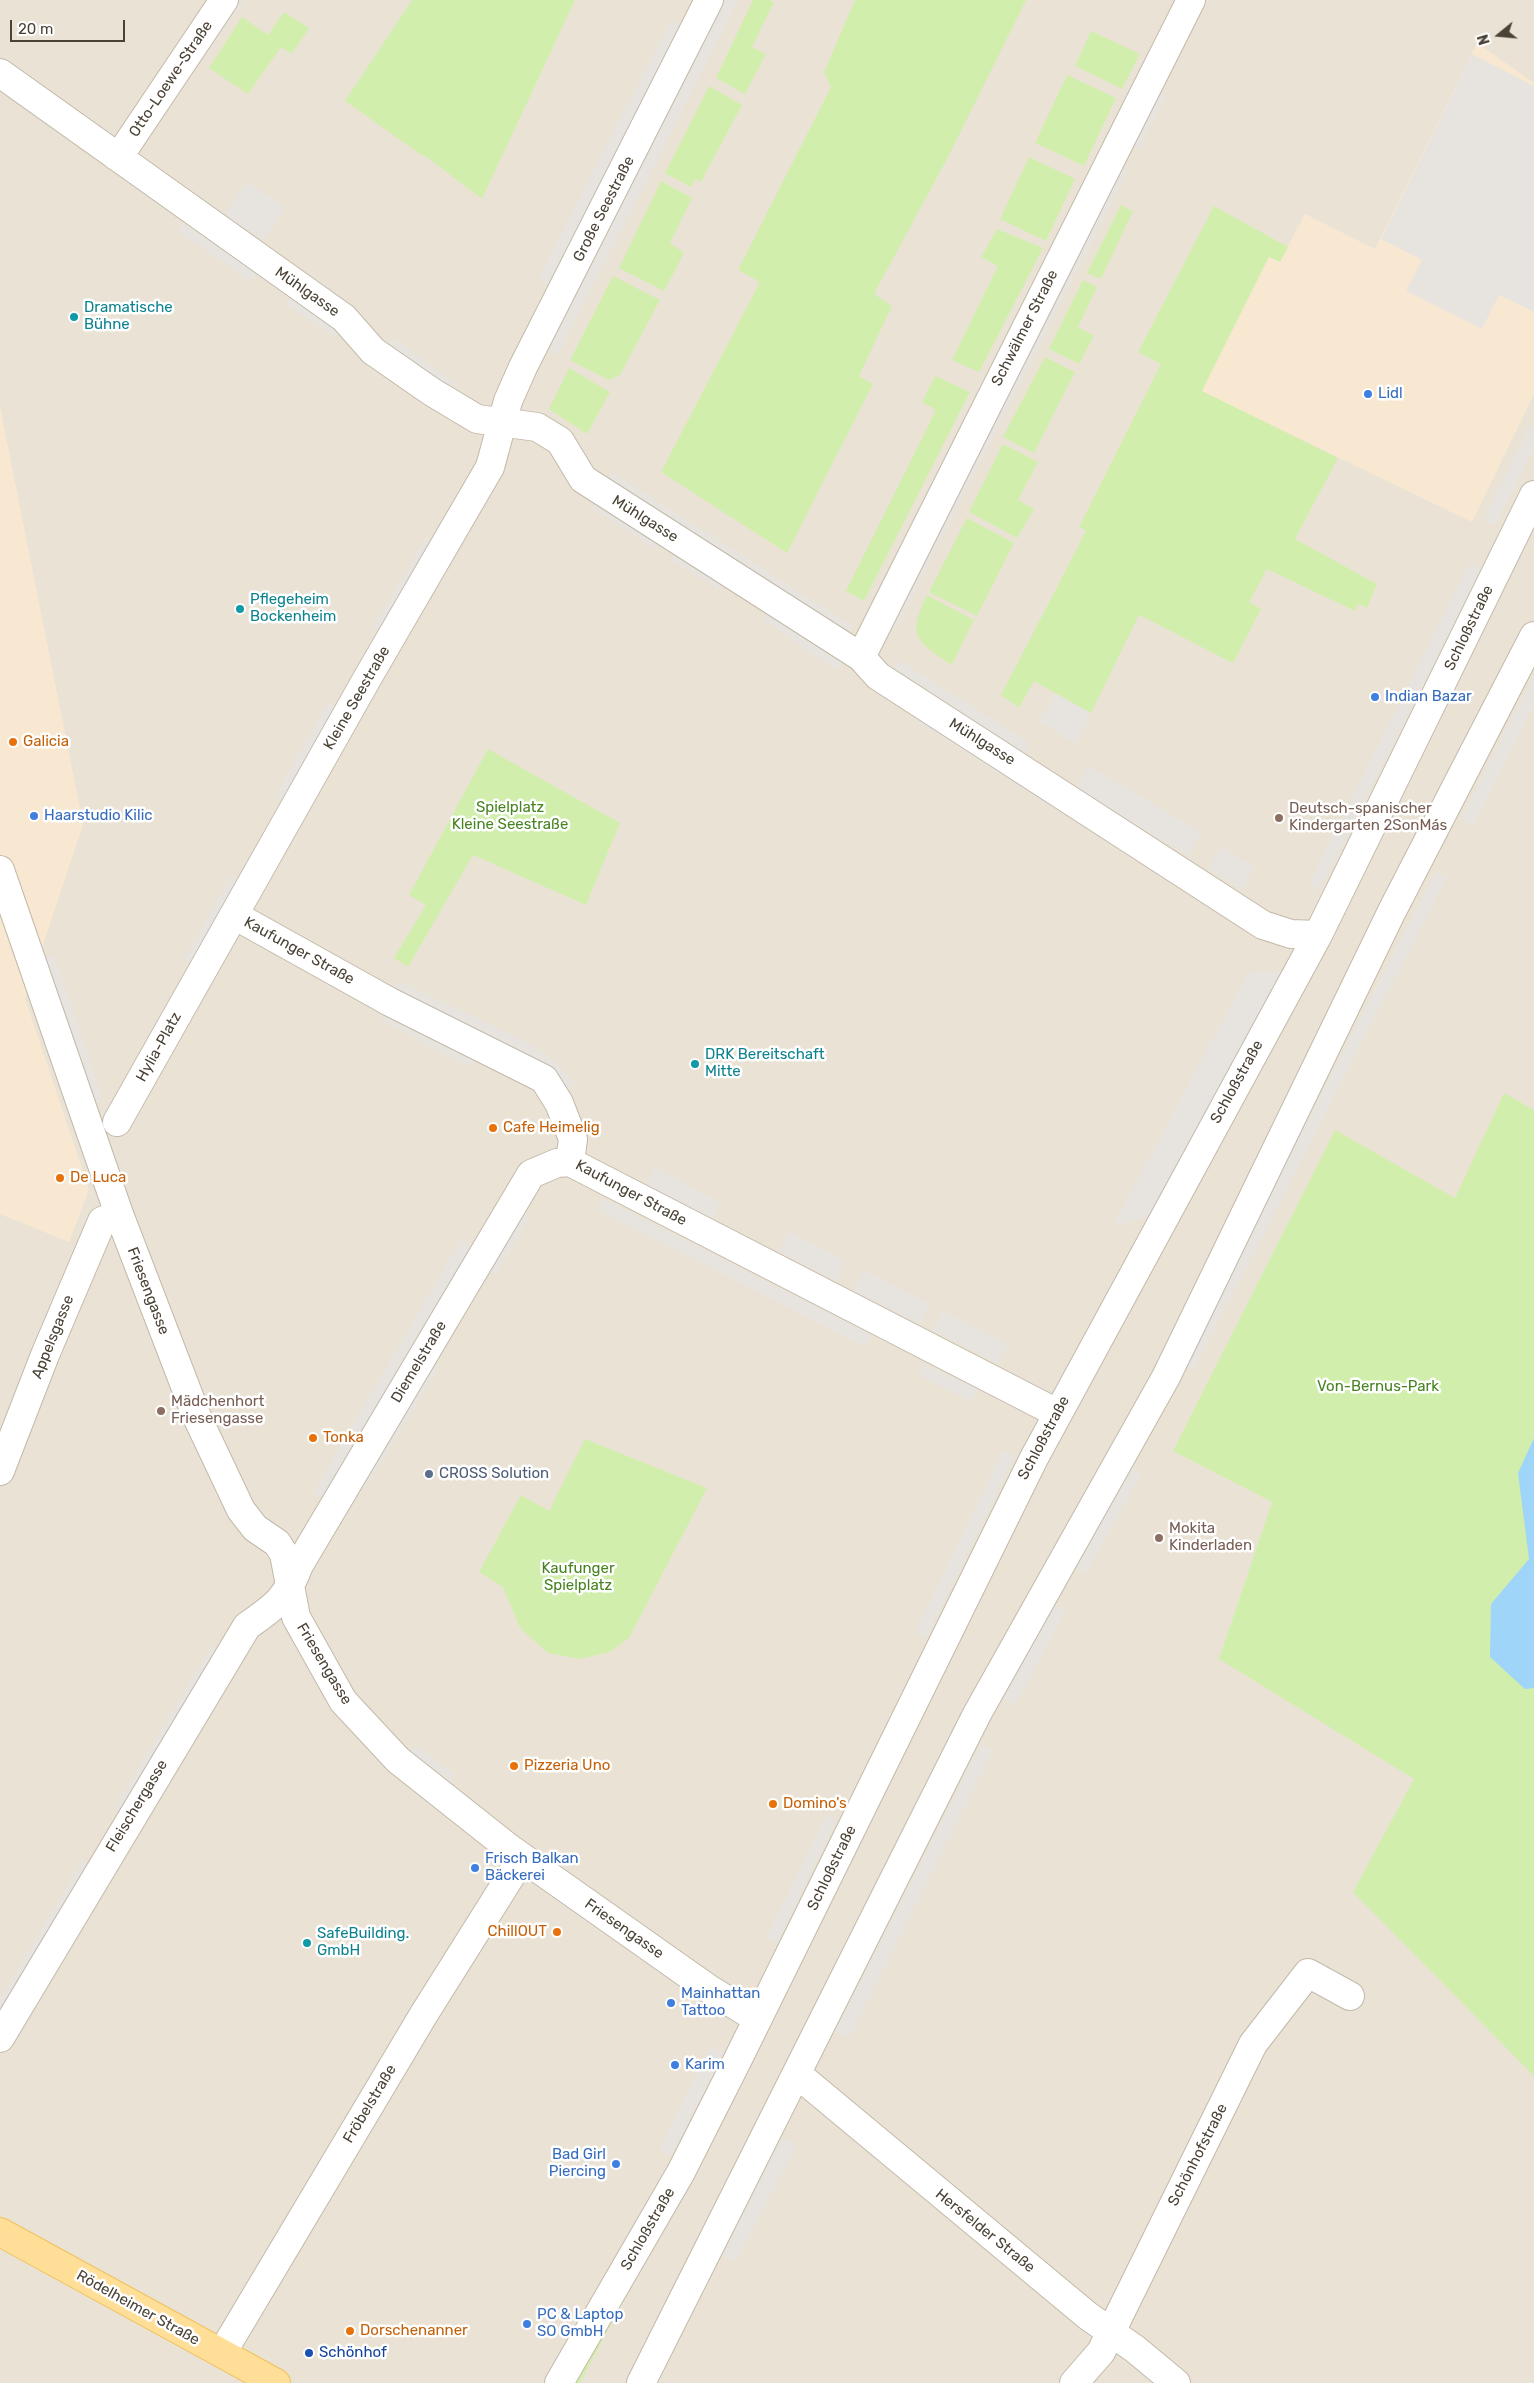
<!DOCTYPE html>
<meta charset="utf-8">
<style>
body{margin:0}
#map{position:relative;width:1534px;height:2383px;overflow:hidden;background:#f6f1e8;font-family:Rubik,sans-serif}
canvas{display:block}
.north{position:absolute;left:1474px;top:10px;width:50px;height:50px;-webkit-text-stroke:4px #fff;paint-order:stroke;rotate:253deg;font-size:14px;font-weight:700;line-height:20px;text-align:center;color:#4a4236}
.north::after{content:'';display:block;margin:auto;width:18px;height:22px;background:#4a4236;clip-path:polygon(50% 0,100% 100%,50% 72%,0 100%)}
.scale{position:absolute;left:10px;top:20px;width:115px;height:22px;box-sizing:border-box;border:2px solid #4a4236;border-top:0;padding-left:6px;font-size:15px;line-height:18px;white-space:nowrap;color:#4a4236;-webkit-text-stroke:4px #fff;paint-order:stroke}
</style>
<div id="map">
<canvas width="1534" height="2383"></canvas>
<div class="north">N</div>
<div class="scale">20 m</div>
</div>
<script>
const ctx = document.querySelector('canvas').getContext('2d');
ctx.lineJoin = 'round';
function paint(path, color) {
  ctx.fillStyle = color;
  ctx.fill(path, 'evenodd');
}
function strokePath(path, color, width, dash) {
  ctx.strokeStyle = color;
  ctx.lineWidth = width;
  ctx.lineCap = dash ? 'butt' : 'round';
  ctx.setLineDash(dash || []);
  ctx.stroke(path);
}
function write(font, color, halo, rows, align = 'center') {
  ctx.font = font + ' Rubik,sans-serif';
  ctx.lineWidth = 5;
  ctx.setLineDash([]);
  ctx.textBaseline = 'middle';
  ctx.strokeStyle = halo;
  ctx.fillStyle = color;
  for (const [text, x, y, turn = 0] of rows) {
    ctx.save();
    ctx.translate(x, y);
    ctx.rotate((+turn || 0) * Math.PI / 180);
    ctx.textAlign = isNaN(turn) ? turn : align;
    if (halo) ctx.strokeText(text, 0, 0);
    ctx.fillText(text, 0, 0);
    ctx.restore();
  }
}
paint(new Path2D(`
 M0,0H1534V2383H0Z`), '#eae3d5');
paint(new Path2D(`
 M1477,43L1534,83V394L1472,522L1201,391L1269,256L1280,262L1305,214L1375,249Z
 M0,407L83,824L25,999L89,1189L69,1242L0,1214Z`), '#f9e8d1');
paint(new Path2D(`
 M412,0H575L482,199L424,155L423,156L345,101Z
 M753,0H769L774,2L752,47L766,54L745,94L716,78Z
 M855,0H1026L948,157L874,294L892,306L859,376L873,384L787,553L661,472L760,282L738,270L831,87L824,72Z
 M284,12L309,28L292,54L281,47L248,94L209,68L242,17L268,35Z
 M1091,31L1140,54L1122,89L1075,66Z
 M1067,75L1116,98L1084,166L1035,143Z
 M709,86L742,105L701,182L695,179L691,187L665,173Z
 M1029,157L1075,179L1046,241L1000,219Z
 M661,181L692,198L670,243L684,253L664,291L619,268Z
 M1121,205L1133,211L1101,279L1087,273Z
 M1214,206L1288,247L1280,262L1269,257L1202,391L1338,458L1295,539L1377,584L1367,608L1358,604L1355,611L1267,569L1249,602L1261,609L1233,663L1139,615L1091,713L1034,681L1019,708L1001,695L1086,531L1079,527L1161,364L1138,352Z
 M997,229L1043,248L979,372L952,360L998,266L981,257Z
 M613,276L660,300L620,375L609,380L570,360Z
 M1083,280L1097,287L1078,327L1094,336L1079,364L1049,349Z
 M1045,357L1075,372L1034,453L1003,437Z
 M569,368L610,392L587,434L549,409Z
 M935,376L970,392L864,601L846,591L936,410L922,402Z
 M1003,444L1038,462L1018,500L1034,509L1017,538L969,512Z
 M967,518L1014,543L977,616L929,592Z
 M927,595L974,620L952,665C915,641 907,636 927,595Z
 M488,749L620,823L586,905L473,855L408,967L394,958L426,905L409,895Z
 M1504,1093L1534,1110V2076L1353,1892L1414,1779L1219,1659L1272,1502L1173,1451L1335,1130L1455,1198Z
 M585,1439L707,1488L629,1638L610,1652L580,1659L548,1653L520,1628L503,1587L479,1572L521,1495L549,1511Z
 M617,2302V2313L580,2383H572Z`), '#d2eead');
paint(new Path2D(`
 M231,0H245L199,64L190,57Z
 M725,0H738L559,352L547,354Z
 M671,20L681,25L550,286L538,280Z
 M1472,54L1534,86V312L1499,295L1482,329L1406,291L1422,260L1381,239Z
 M1156,90L1166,96L1139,149L1129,143Z
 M1120,165L1128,170L896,629L887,624Z
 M247,182L286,207L263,241L225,214Z
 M186,219L260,270L251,282L178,231Z
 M294,293L343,326L335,338L286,304Z
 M393,338L455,382L449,391L386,347Z
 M1529,427L1534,429V447L1495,526L1484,520Z
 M612,472L852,626L844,638L605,482Z
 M598,499L662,539L656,549L592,508Z
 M426,537L434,543L382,632L373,627Z
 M677,551L723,580L718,589L671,560Z
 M1470,563L1481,569L1320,889L1309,883Z
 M769,609L845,659L837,671L763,619Z
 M899,660L1029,743L1024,753L894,668Z
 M1534,676V704L1473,826L1461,819Z
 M1055,694L1091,714L1076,744L1039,721Z
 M328,703L339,709L285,802L275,796Z
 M915,710L1173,874L1169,882L911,717Z
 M1089,766L1202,833L1188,856L1076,788Z
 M1221,847L1255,867L1242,890L1208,869Z
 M1436,871L1447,877L1193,1371L1182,1365Z
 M231,876L242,882L193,965L184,959Z
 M43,956L55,958L73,1010L102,1097L94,1107Z
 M1284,971L1148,1217L1113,1226L1248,973Z
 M400,981L531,1045L554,1060L575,1083L567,1090L392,989Z
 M377,1007L475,1057L470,1067L382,1021Z
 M655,1168L720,1202L712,1221L646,1187Z
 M604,1199L872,1335L865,1347L598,1210Z
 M522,1210L531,1216L496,1274L487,1269Z
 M789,1232L845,1260L836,1281L778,1251Z
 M461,1240L471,1246L322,1498L321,1497L313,1493Z
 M864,1270L929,1304L920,1324L855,1291Z
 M943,1311L1008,1344L998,1364L933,1330Z
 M431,1361L440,1366L366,1487L357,1482Z
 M924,1364L978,1390L972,1402L918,1375Z
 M1003,1450L1015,1456L926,1638L915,1633Z
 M1131,1467L1142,1472L1086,1574L1076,1567Z
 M1054,1604L1066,1610L1015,1705L1003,1699Z
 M211,1647L219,1652L122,1813L114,1808Z
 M981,1744L993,1750L849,2038L836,2031Z
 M416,1746L454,1773L453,1784L409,1751Z
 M826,1816L836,1821L777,1943L766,1938Z
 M82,1861L90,1866L0,2019V1999Z
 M710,2047L723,2053L671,2156L659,2149Z
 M782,2138L796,2145L736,2262L723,2255Z`), '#e7e4e0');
paint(new Path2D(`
 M1534,1438V1688L1525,1689L1490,1657L1491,1604L1529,1559L1518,1473Z`), '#9ed5f8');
const minor = new Path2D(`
 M0,73L344,318L373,351L432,392L477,419L537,427L560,441L583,479L861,657L878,676L1263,925L1291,934L1318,935
 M116,156L126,146L224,0
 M861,657L1191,0
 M0,870L119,1214L197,1417L241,1510L255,1528L277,1543L284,1554L296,1617L343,1701L398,1760L509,1848L709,1989L758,2019
 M234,915L390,1002L544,1079L559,1103L573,1139L570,1162
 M117,1122L368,677L490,467L508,401L523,367L709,0
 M0,1471L45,1355L102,1221L119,1214
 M0,2038L247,1626C276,1606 287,1598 299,1565L531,1174L557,1163L570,1162L1057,1413
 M797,2074L1088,2316L1135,2349L1176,2383
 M222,2353L424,2014L522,1858
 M559,2383L681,2172L739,2057L1034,1458L1318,935L1534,495
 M641,2383L977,1714L1166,1377L1392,911L1534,636
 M1074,2383L1101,2352L1253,2044L1308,1973L1350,1996`);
const major = new Path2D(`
 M0,2232L276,2383`);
strokePath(minor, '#c2b9a9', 30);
strokePath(major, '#f1c15b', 30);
strokePath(minor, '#fff', 28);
strokePath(major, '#ffdf98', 28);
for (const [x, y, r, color] of [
 [74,317,5,"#0f9aa8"],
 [1368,394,5,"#3f7fe0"],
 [240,609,5,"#0f9aa8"],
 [1375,697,5,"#3f7fe0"],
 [13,742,5,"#e8710a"],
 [34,816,5,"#3f7fe0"],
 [1279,818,5,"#8d6e63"],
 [695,1064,5,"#0f9aa8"],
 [493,1128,5,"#e8710a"],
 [60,1178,5,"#e8710a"],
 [161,1411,5,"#8d6e63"],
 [313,1438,5,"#e8710a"],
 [429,1474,5,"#5c6f8a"],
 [1159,1538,5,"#8d6e63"],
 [514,1766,5,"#e8710a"],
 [773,1804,5,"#e8710a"],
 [475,1868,5,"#3f7fe0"],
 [557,1932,5,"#e8710a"],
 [307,1943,5,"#0f9aa8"],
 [671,2003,5,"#3f7fe0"],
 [675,2065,5,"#3f7fe0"],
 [616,2164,5,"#3f7fe0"],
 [527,2324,5,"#3f7fe0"],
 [350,2331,5,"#e8710a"],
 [309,2353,5,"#1a4fb4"]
]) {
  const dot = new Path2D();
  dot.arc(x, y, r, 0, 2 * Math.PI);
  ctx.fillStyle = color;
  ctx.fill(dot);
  strokePath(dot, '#fff', 2);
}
write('15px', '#4a4236', '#fff', [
 ["Otto-Loewe-Straße",171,79,-56],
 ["Große Seestraße",604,209,-63],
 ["Mühlgasse",307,292,35],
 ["Schwälmer Straße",1025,328,-63],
 ["Mühlgasse",645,519,32],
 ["Schloßstraße",1469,628,-64],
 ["Kleine Seestraße",357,698,-60],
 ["Mühlgasse",982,742,32],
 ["Kaufunger Straße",299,951,29],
 ["Hylia-Platz",159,1047,-61],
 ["Schloßstraße",1237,1082,-61],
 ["Kaufunger Straße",631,1193,28],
 ["Friesengasse",148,1291,69],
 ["Appelsgasse",53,1337,-68],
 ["Diemelstraße",419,1362,-59],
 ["Schloßstraße",1044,1438,-62],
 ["Friesengasse",324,1664,59],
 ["Fleischergasse",137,1806,-59],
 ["Schloßstraße",832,1868,-64],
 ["Friesengasse",624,1929,35],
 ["Fröbelstraße",370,2104,-59],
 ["Schönhofstraße",1198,2155,-63],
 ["Schloßstraße",648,2229,-60],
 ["Hersfelder Straße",985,2231,39],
 ["Rödelheimer Straße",138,2308,29]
]);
write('15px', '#0d838f', '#fff', [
 ["Dramatische",84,308],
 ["Bühne",84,325],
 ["Pflegeheim",250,600],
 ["Bockenheim",250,617],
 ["DRK Bereitschaft",705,1055],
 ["Mitte",705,1072],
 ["SafeBuilding.",317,1934],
 ["GmbH",317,1951]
], 'left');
write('15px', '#366cbe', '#fff', [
 ["Lidl",1378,394],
 ["Indian Bazar",1385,697],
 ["Haarstudio Kilic",44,816],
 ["Frisch Balkan",485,1859],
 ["Bäckerei",485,1876],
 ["Mainhattan",681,1994],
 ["Tattoo",681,2011],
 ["Karim",685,2065],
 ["Bad Girl",606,2155,"right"],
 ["Piercing",606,2172,"right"],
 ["PC & Laptop",537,2315],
 ["SO GmbH",537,2332]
], 'left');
write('15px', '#c56008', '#fff', [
 ["Galicia",23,742],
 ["Cafe Heimelig",503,1128],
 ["De Luca",70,1178],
 ["Tonka",323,1438],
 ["Pizzeria Uno",524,1766],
 ["Domino's",783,1804],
 ["ChillOUT",547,1932,"right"],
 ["Dorschenanner",360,2331]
], 'left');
write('15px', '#488321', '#fff', [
 ["Spielplatz",510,808],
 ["Kleine Seestraße",510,825],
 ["Von-Bernus-Park",1378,1387],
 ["Kaufunger",578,1569],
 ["Spielplatz",578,1586]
]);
write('15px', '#785e54', '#fff', [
 ["Deutsch-spanischer",1289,809],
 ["Kindergarten 2SonMás",1289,826],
 ["Mädchenhort",171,1402],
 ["Friesengasse",171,1419],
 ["Mokita",1169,1529],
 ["Kinderladen",1169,1546]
], 'left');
write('15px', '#4e5e75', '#fff', [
 ["CROSS Solution",439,1474]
], 'left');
write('15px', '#164399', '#fff', [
 ["Schönhof",319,2353]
], 'left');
</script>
